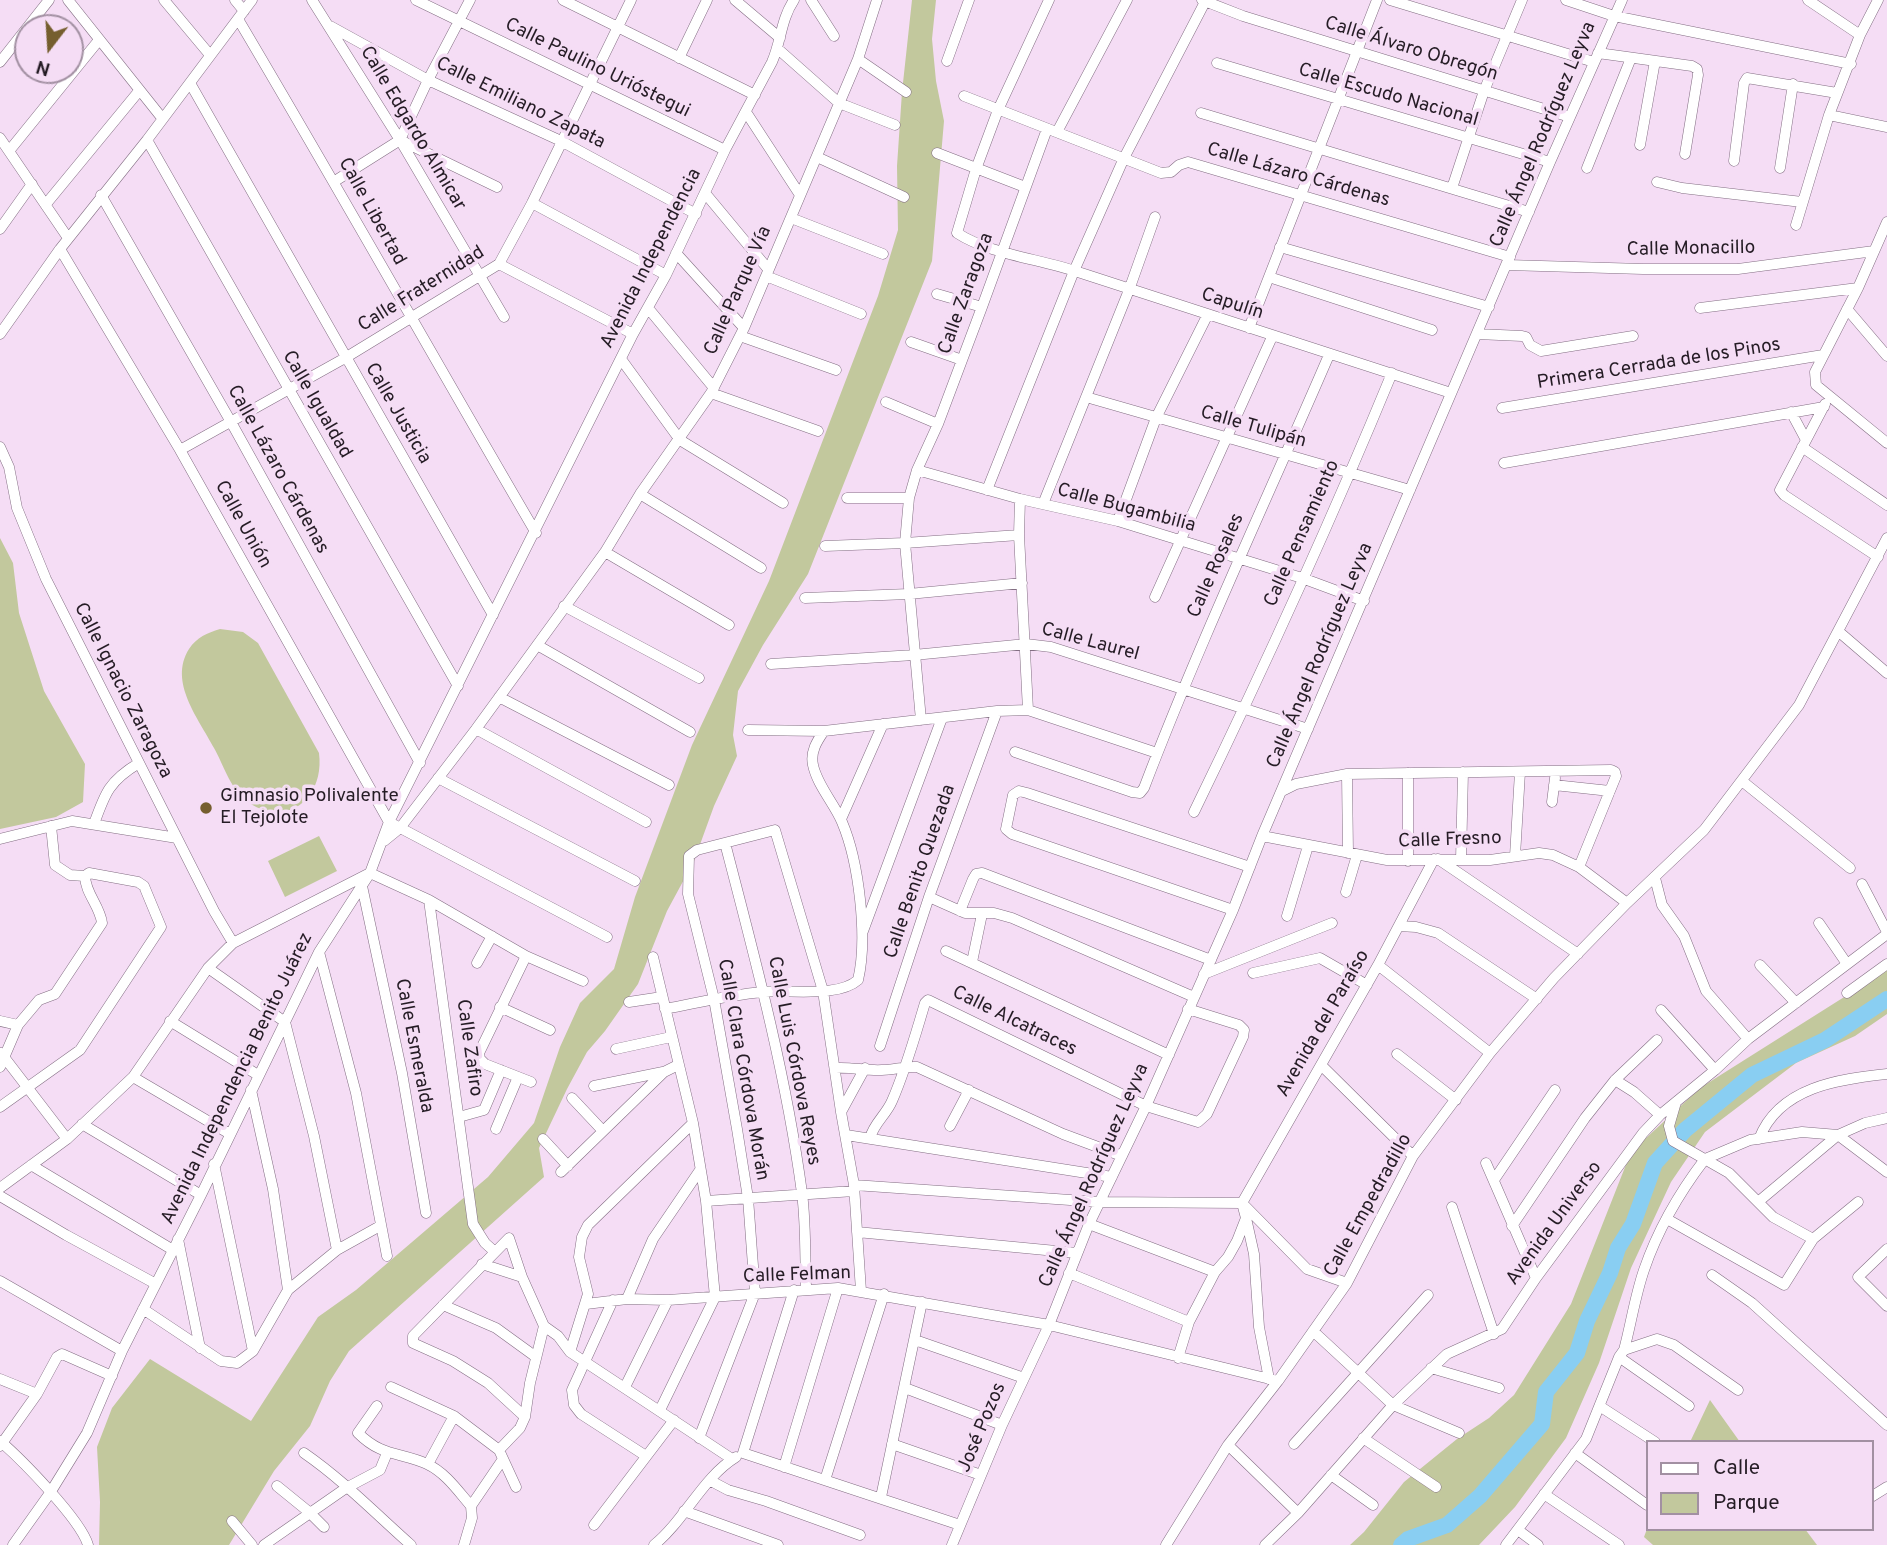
<!DOCTYPE html>
<meta charset="utf-8">
<style>
body{margin:0}
#map{position:relative;width:1887px;height:1545px;overflow:hidden;background:#f5ddf5;font-family:Overpass,sans-serif}
canvas{display:block}
.legend{position:absolute;left:1646px;top:1440px;width:228px;height:91px;box-sizing:border-box;background:#f5ddf5;border:2px solid #a290a2;margin:0;padding:9px 12px;list-style:none;font-size:21px;color:#251c25}
.legend li{display:flex;align-items:center;gap:14px;height:35px}
.legend b{width:35px;border:2px solid #a290a2}
.north{position:absolute;left:14px;top:14px;width:70px;height:70px;box-sizing:border-box;background:#f5ddf5;border:2px solid #a290a2;border-radius:50%;rotate:197deg;font-size:19px;font-weight:700;line-height:28px;text-align:center;color:#251c25}
.north::after{content:'';display:block;margin:auto;width:24px;height:32px;background:#755e2e;clip-path:polygon(50% 0,100% 100%,50% 72%,0 100%)}
</style>
<div id="map">
<canvas width="1887" height="1545"></canvas>
<ul class="legend">
<li><b style="height:9px;background:#fff"></b>Calle</li>
<li><b style="height:19px;background:#c2c89d"></b>Parque</li>
</ul>
<div class="north">N</div>
</div>
<script>
const ctx = document.querySelector('canvas').getContext('2d');
ctx.lineJoin = 'round';
function paint(path, color) {
  ctx.fillStyle = color;
  ctx.fill(path, 'evenodd');
}
function strokePath(path, color, width, dash) {
  ctx.strokeStyle = color;
  ctx.lineWidth = width;
  ctx.lineCap = dash ? 'butt' : 'round';
  ctx.setLineDash(dash || []);
  ctx.stroke(path);
}
function write(font, color, halo, rows, align = 'center') {
  ctx.font = font + ' Overpass,sans-serif';
  ctx.lineWidth = 7;
  ctx.setLineDash([]);
  ctx.textBaseline = 'middle';
  ctx.strokeStyle = halo;
  ctx.fillStyle = color;
  for (const [text, x, y, turn = 0] of rows) {
    ctx.save();
    ctx.translate(x, y);
    ctx.rotate((+turn || 0) * Math.PI / 180);
    ctx.textAlign = isNaN(turn) ? turn : align;
    if (halo) ctx.strokeText(text, 0, 0);
    ctx.fillText(text, 0, 0);
    ctx.restore();
  }
}
paint(new Path2D(`
 M912,0H936L932,39L936,81L944,121L932,261L808,574L763,645L738,691L733,735L737,756L714,806L694,861L667,911L638,984L605,1031L587,1052L567,1089L539,1148L544,1177L349,1351L330,1381L310,1426L274,1471L229,1545H99L100,1502L97,1447L112,1408L150,1359L251,1421L318,1317L356,1290L488,1177L534,1123L560,1047L580,1003L614,969L635,897L692,745L769,581L878,296L898,230L897,166L902,92Z
 M0,538L13,563L19,613L44,691L85,764L83,802L56,817L0,829Z
 M220,629L243,632L258,643L319,753C325,800 284,831 244,799C230,787 223,764 214,748C199,719 168,682 189,649C197,637 207,633 220,629Z
 M319,836L337,871L285,897L268,861Z
 M1887,970V1014L1855,1036L1796,1063L1705,1132L1671,1182L1631,1268L1599,1363L1566,1438L1515,1507L1479,1545H1350L1364,1532L1404,1482L1457,1439L1489,1418L1514,1395L1571,1304L1631,1152L1700,1088Z
 M1710,1400L1740,1442H1690Z
 M1647,1529H1805L1817,1545H1653L1644,1537Z`), '#c2c89d');
strokePath(new Path2D(`
 M1401,1545L1408,1539L1447,1525L1480,1496L1542,1424L1546,1392L1577,1353L1587,1321L1610,1273L1618,1248L1633,1224L1655,1163L1685,1130L1752,1075L1825,1040L1887,999`), '#89cef2', 16);
const minor = new Path2D(`
 M68,0L162,118
 M164,0L210,55
 M235,0L244,11
 M312,0L400,140L504,317
 M416,0L725,150
 M563,0L755,95
 M735,0L780,38
 M811,0L834,36
 M1049,0L998,110L976,169L957,233C989,254 1040,259 1078,272C1202,313 1327,352 1451,393
 M1202,0L1243,16L1570,117
 M1390,0L1594,62
 M1566,0L1614,16L1851,64
 M1808,0L1860,35
 M238,19C339,189 436,362 536,533
 M330,26L428,80L561,141L696,214
 M778,49L839,103L895,125
 M1598,53L1692,66L1697,69L1698,75L1685,154
 M679,58L707,0
 M858,59L906,92
 M947,61L969,0
 M0,62L49,0
 M1217,63L1550,162
 M190,83L493,615
 M964,96L1161,173L1171,172L1179,165L1188,162L1510,257
 M746,112L800,195
 M1201,113L1529,212
 M1829,115L1887,127
 M1057,132L1127,0
 M0,138L68,238
 M147,140L458,686
 M400,140L497,187
 M1640,145L1655,61
 M9,151L99,40
 M937,153L1025,187
 M817,157L904,197
 M1734,161L1744,83L1747,78L1837,93
 M1587,168L1631,58
 M1780,168L1793,84
 M335,181L400,140L428,80L470,0
 M1657,182L1682,188L1802,202
 M1452,188L1484,91L1522,0
 M705,193L768,269
 M101,195L231,422L420,763
 M532,203L666,275
 M46,204L139,91
 M791,218L883,254
 M1887,222L1858,288L1815,372L1816,385L1887,443
 M1796,225L1829,115L1860,35L1878,0
 M0,229L32,184
 M1280,247L1489,307
 M60,249L180,450L389,822L607,937
 M676,253L744,328
 M499,264L633,334
 M1507,265L1643,269H1738L1874,251
 M766,276L861,314
 M1269,277L1432,330
 M937,294L982,307
 M648,308L714,388
 M1700,308L1858,288
 M1847,309L1887,356
 M1249,328L1377,0
 M0,334L60,249L147,140L252,0
 M1477,334L1522,336L1526,337L1530,345L1541,351L1633,336
 M740,336L836,370
 M911,342L962,360
 M621,359L680,440L783,503
 M711,393L818,431
 M1086,397L1410,490
 M886,402L938,424
 M1825,404L1780,490L1784,495L1878,557
 M1502,408L1823,355
 M1791,412L1806,440
 M0,447L9,467L17,508L46,579L214,911L233,943
 M1802,447L1887,505
 M180,450L345,358L499,264L532,203L631,0
 M1504,463L1824,407
 M917,470L1020,499L1118,521L1302,578L1364,601
 M987,490L1074,271L1124,158L1206,0
 M640,494L761,568
 M847,498H909
 M1020,499L1019,535L1028,710
 M1043,504L1129,290L1155,217
 M1118,521L1156,418L1207,316
 M825,546L905,543L1019,535
 M605,552L729,625
 M1155,597L1272,337
 M805,598L909,594L1022,583
 M564,606L699,678
 M1838,631L1887,673
 M537,645L690,732
 M771,664L914,655L1026,644L1051,647L1308,729
 M499,697L669,785
 M921,720L905,543L909,498L917,470L938,424L982,307L1047,129
 M476,729L646,822
 M748,730L824,731L997,711L1028,710L1157,753
 M1015,752L1132,792L1140,793L1144,788C1200,641 1267,499 1329,355
 M1347,774L1348,853
 M438,778L635,881
 M1742,781L1850,868
 M1554,785L1610,791
 M1282,791L1296,784L1347,774L1611,770L1615,772L1616,776L1579,867
 M1552,802L1555,778
 M1194,812C1264,668 1331,521 1392,373
 M841,819L883,724
 M94,824C105,793 109,781 139,763
 M1262,836L1387,860H1490L1539,853L1553,855L1579,867L1627,903
 M0,839L72,821L177,838
 M384,841L400,828L476,729L605,552L640,494L711,393L744,328L858,59L877,0
 M725,843C755,958 786,1074 802,1193C806,1224 805,1257 806,1289
 M1515,856L1520,772
 M1438,859L1578,954
 M1461,860L1463,772
 M1408,861V773
 M370,873L429,900L526,956L583,981
 M1655,878L1662,905L1684,936L1706,991L1748,1039
 M1862,884L1887,932
 M362,886L402,1073L426,1213
 M1346,892L1357,855
 M929,897L965,913H994L1012,918L1194,997
 M429,900L473,1224L485,1243L495,1252
 M1233,910L1012,834L1006,829L1013,795L1019,791L1027,793L1250,867
 M960,911L973,879L976,874L982,873L1211,960
 M1287,916L1308,846
 M1819,923L1847,964
 M1399,926L1416,927L1438,933L1537,999
 M863,931L942,718
 M946,951L1169,1055
 M319,952L356,1093L387,1256
 M526,956L479,1053L480,1059L485,1064L531,1082
 M653,957L693,1123L706,1201L715,1297L660,1410
 M972,962L982,914
 M477,963L492,936
 M1378,965L1490,1053
 M1760,965L1796,1003
 M208,968L285,1022L314,1136L337,1250
 M1253,973L1320,958L1367,985
 M1204,974L1332,923
 M1847,993L1887,964
 M629,1002L662,997
 M500,1007L550,1030
 M665,1009C697,1003 729,995 762,992C788,989 838,998 858,980C868,938 859,862 842,822C834,803 817,785 813,765C810,752 817,741 824,731
 M1661,1010L1715,1070
 M0,1021L18,1025
 M170,1021L258,1075
 M880,1046L929,897L997,711
 M616,1049L671,1037
 M1,1053L67,1139
 M1397,1054L1456,1100
 M1321,1065L1413,1156
 M0,1067L18,1025L39,1000L55,994L102,923C100,906 85,893 85,876
 M836,1068C852,1067 867,1071 882,1070C894,1070 905,1066 917,1067L1063,1134L1122,1156
 M133,1077L230,1134
 M1615,1080L1634,1092L1660,1115
 M594,1086L663,1072
 M251,1090L273,1189L288,1290
 M572,1098L603,1131
 M1676,1102L1669,1126L1673,1141L1729,1173L1773,1217L1813,1239
 M0,1107L80,1050L161,927L144,886L138,882L89,873L85,876L70,875L55,865L51,826
 M841,1112L865,1068
 M459,1117L484,1110L501,1070
 M82,1124L201,1195
 M950,1126L969,1090
 M496,1129L518,1077
 M846,1135L1112,1177
 M1838,1135L1887,1172
 M870,1138C874,1123 886,1115 892,1101C906,1069 915,1036 925,1003L928,1000L1146,1106L1198,1122L1207,1114L1243,1037L1244,1030L1239,1025L1188,1009
 M543,1139L568,1166
 M1759,1139C1779,1087 1839,1079 1887,1074
 M1705,1159L1750,1140L1802,1132L1838,1135
 M1486,1163L1536,1278
 M214,1164L253,1351
 M31,1165L173,1250
 M561,1172L664,1072L678,1065
 M1494,1180L1555,1090
 M854,1185L1099,1202L1242,1203
 M0,1188L67,1139L133,1077L208,968L233,943L370,873
 M0,1196L66,1235L156,1284
 M706,1201L854,1191
 M1758,1202L1838,1135L1865,1123L1887,1118
 M1242,1203L1378,965L1434,859
 M1245,1206L1307,1269L1347,1283
 M1452,1207L1494,1334
 M1246,1218L1254,1254L1259,1327L1269,1379
 M1667,1219L1784,1285L1813,1239L1858,1202
 M1089,1224L1215,1272
 M1512,1226L1585,1118L1615,1080L1657,1040
 M857,1232L1077,1253
 M178,1239L200,1348
 M1887,1249L1858,1277L1887,1306
 M482,1264L522,1277
 M1069,1273L1189,1322
 M1712,1275L1752,1303L1887,1425
 M0,1281L122,1351
 M627,1299L653,1239L700,1170
 M613,1300L572,1390L574,1405L581,1414L646,1456
 M586,1304L627,1299L668,1300L838,1288L1049,1325L1278,1381
 M443,1305L496,1328L536,1357
 M143,1309L221,1361L237,1363L253,1351L288,1290L337,1250L380,1226
 M1313,1331L1393,1405L1459,1433
 M915,1340L1024,1378
 M1624,1350L1657,1339L1674,1345L1738,1390
 M570,1352L588,1294L579,1257L582,1237L588,1225L693,1123
 M1619,1357L1689,1406
 M1178,1358L1189,1322L1215,1272L1228,1257L1237,1241L1246,1218L1242,1203
 M1431,1368L1499,1388
 M0,1379L37,1394
 M391,1387L454,1416L499,1450L516,1487
 M625,1387L668,1300
 M905,1388L1002,1425
 M377,1406L358,1433C382,1457 400,1452 427,1464C446,1473 458,1491 471,1506
 M1601,1407L1655,1442
 M525,1417L488,1383L453,1361L413,1343V1336L509,1238L522,1277L544,1326L558,1336L570,1352L732,1459
 M699,1438L755,1293L748,1198L737,1129L714,999L688,894L689,856L697,850L775,830L823,991L841,1112L854,1185L861,1291
 M1363,1438L1436,1487
 M0,1441C21,1459 81,1520 88,1545
 M892,1444L981,1475
 M1294,1444L1428,1295
 M1228,1445L1298,1513
 M0,1446L37,1394L57,1357L62,1354L112,1376
 M499,1450L520,1428L525,1417L530,1383L544,1326
 M304,1453C343,1480 376,1514 411,1545
 M743,1453L960,1525
 M743,1453L794,1290
 M1575,1453L1647,1505
 M428,1464L454,1416
 M784,1467L838,1288
 M1331,1475L1373,1505
 M825,1480L884,1294
 M711,1481L728,1490L766,1501L860,1535
 M277,1486L309,1512L324,1527
 M1544,1494L1619,1545
 M881,1497L922,1302
 M1871,1497L1887,1487
 M684,1511L778,1545
 M232,1521L252,1545
 M594,1525L674,1420
 M1518,1530L1538,1545
 M13,1545L50,1493L87,1433L122,1351L201,1195L319,952L370,873L389,822L633,334L666,275L725,150L772,62C781,42 781,19 794,0
 M264,1545L346,1488L380,1470L387,1453
 M464,1545L472,1518L471,1506L503,1459
 M654,1545C684,1521 703,1477 736,1457
 M952,1545L1002,1425L1049,1325L1089,1224L1146,1106L1233,910L1262,836L1550,162L1622,0
 M1166,1545L1228,1445L1278,1381L1347,1283L1413,1156L1490,1053L1554,978L1627,903L1704,830L1799,705L1887,538
 M1265,1545L1298,1513L1393,1405L1447,1354L1502,1329L1536,1278L1643,1133L1660,1115L1715,1070L1748,1039L1887,934
 M1506,1545L1586,1439L1619,1357L1624,1350C1631,1324 1635,1296 1644,1270C1658,1229 1679,1193 1705,1159`);
strokePath(minor, '#836e83', 11);
strokePath(minor, '#fff', 10);
for (const [x, y, r, color] of [
 [206,808,7,"#755e2e"]
]) {
  const dot = new Path2D();
  dot.arc(x, y, r, 0, 2 * Math.PI);
  ctx.fillStyle = color;
  ctx.fill(dot);
  strokePath(dot, '#f5ddf5', 2.5);
}
write('19px', '#251c25', '#f5ddf5', [
 ["Calle Álvaro Obregón",1411,50,17],
 ["Calle Paulino Urióstegui",597,69,26],
 ["Calle Escudo Nacional",1388,96,16],
 ["Calle Emiliano Zapata",520,104,26],
 ["Calle Edgardo Almicar",412,129,59],
 ["Calle Ángel Rodríguez Leyva",1544,135,-67],
 ["Calle Lázaro Cárdenas",1298,176,16],
 ["Calle Libertad",371,212,61],
 ["Calle Monacillo",1691,250,-1],
 ["Avenida Independencia",652,259,-63],
 ["Calle Fraternidad",422,290,-32],
 ["Calle Parque Vía",739,291,-66],
 ["Calle Zaragoza",967,294,-70],
 ["Capulín",1232,305,18],
 ["Primera Cerrada de los Pinos",1659,365,-9],
 ["Calle Igualdad",316,405,60],
 ["Calle Justicia",397,414,60],
 ["Calle Tulipán",1253,428,16],
 ["Calle Lázaro Cárdenas",277,470,61],
 ["Calle Bugambilia",1126,509,15],
 ["Calle Unión",242,525,61],
 ["Calle Pensamiento",1303,534,-66],
 ["Calle Rosales",1217,566,-66],
 ["Calle Laurel",1090,643,15],
 ["Calle Ángel Rodríguez Leyva",1321,656,-67],
 ["Calle Ignacio Zaragoza",122,691,63],
 ["Calle Fresno",1450,841,-2],
 ["Calle Benito Quezada",921,872,-71],
 ["Calle Alcatraces",1014,1022,26],
 ["Avenida del Paraíso",1324,1024,-60],
 ["Calle Esmeralda",413,1046,79],
 ["Calle Zafiro",468,1048,82],
 ["Calle Luis Córdova Reyes",793,1061,79],
 ["Calle Clara Córdova Morán",742,1070,80],
 ["Avenida Independencia Benito Juárez",238,1079,-64],
 ["Calle Ángel Rodríguez Leyva",1095,1176,-66],
 ["Calle Empedradillo",1369,1206,-61],
 ["Avenida Universo",1555,1224,-54],
 ["Calle Felman",797,1276,-2],
 ["José Pozos",983,1428,-67]
]);
write('19px', '#251c25', '#f5ddf5', [
 ["Gimnasio Polivalente",220,797],
 ["El Tejolote",220,819]
], 'left');
</script>
